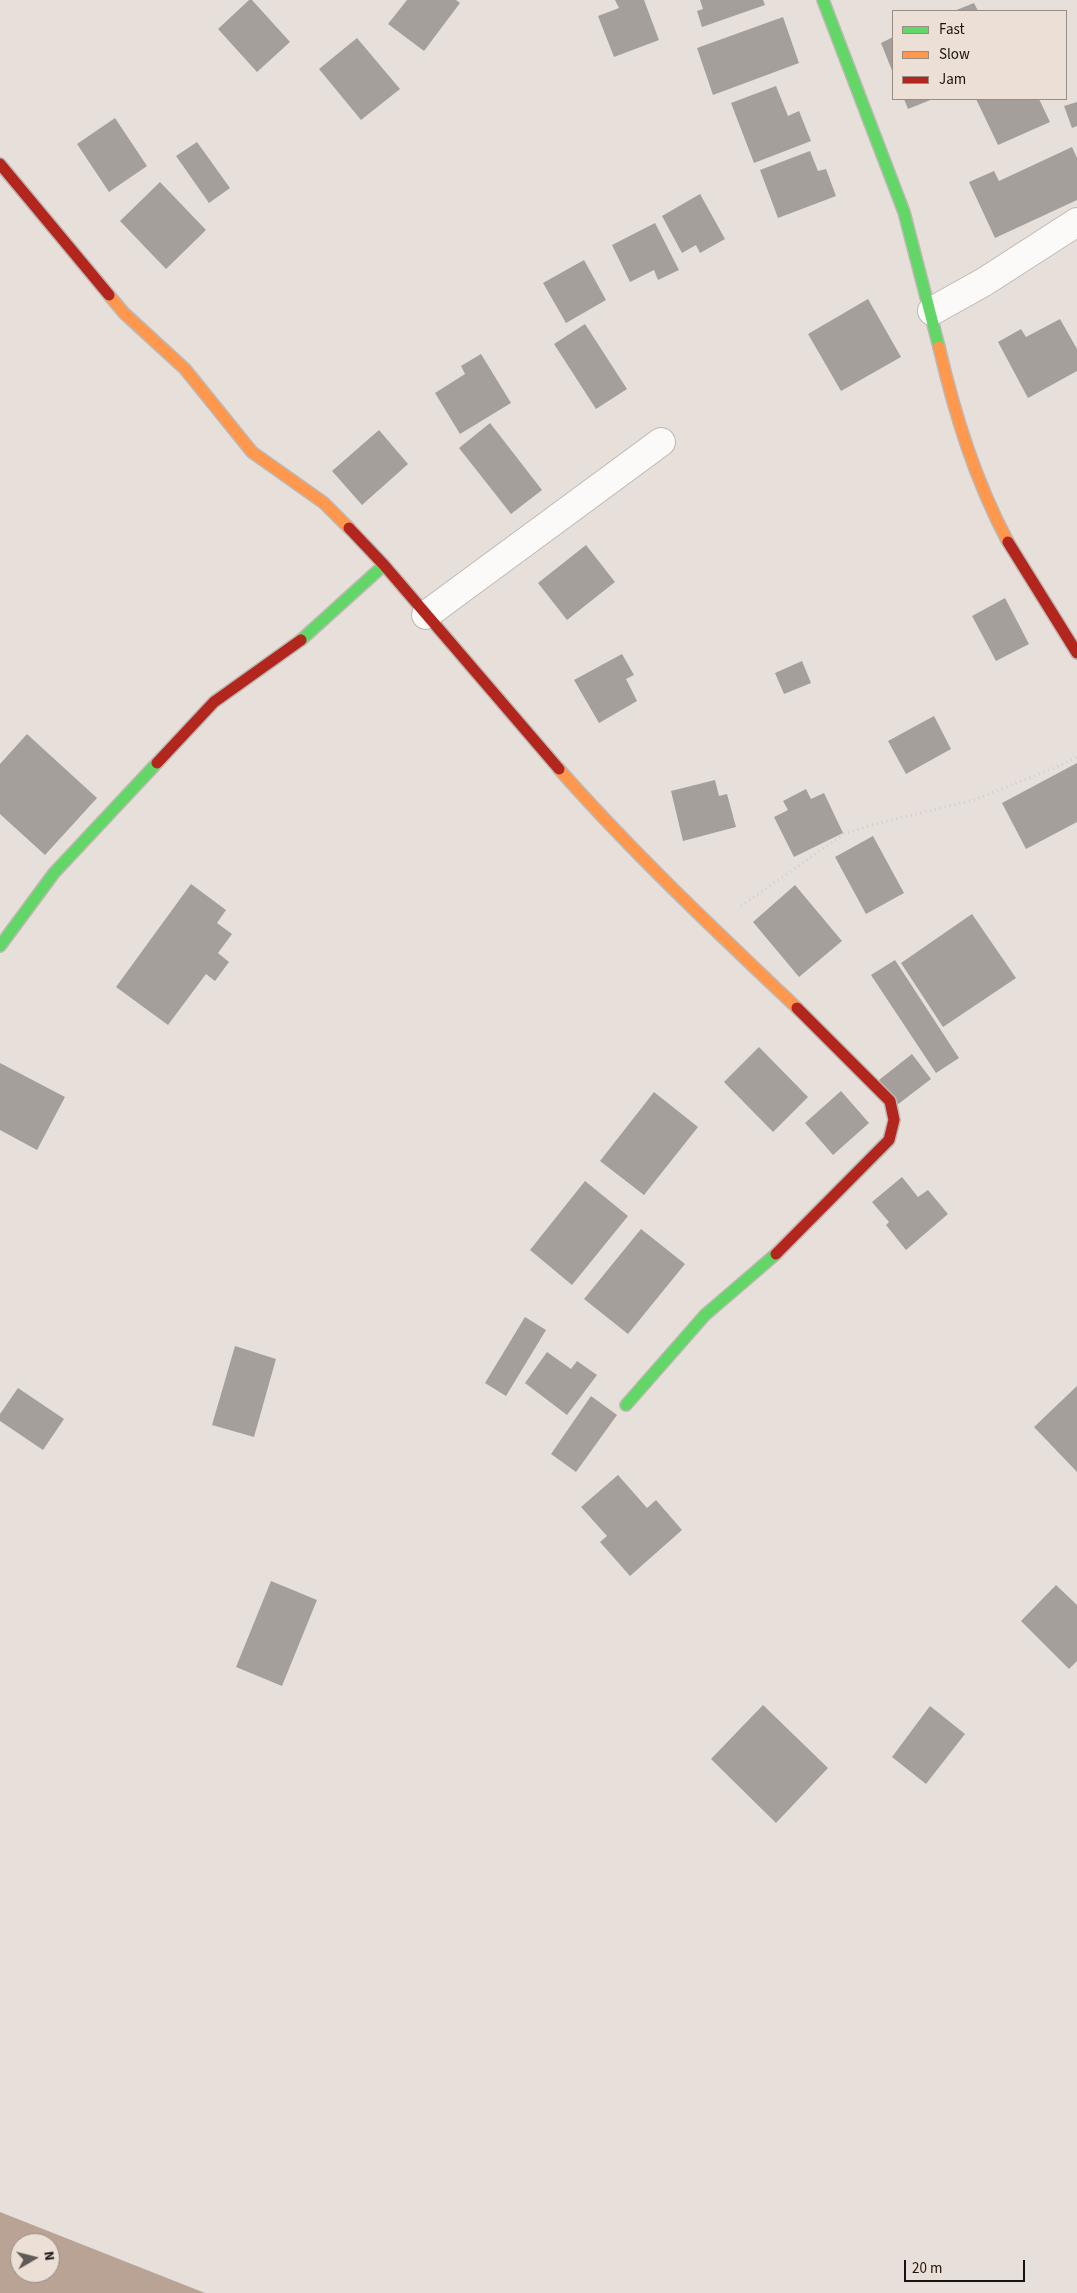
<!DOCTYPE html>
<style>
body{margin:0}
#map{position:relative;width:1077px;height:2293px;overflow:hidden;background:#e7e0da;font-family:"Source Sans 3",sans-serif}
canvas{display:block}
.legend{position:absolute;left:892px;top:10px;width:175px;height:90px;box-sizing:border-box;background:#ecdfd5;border:1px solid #978d86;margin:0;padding:6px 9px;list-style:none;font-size:15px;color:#181310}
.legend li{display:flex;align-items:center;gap:10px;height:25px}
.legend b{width:25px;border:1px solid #978d86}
.north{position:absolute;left:10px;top:2233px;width:50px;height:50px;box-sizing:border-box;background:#ecdfd5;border:1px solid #978d86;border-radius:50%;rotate:82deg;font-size:14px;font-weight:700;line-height:20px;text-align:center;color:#181310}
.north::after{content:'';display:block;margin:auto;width:18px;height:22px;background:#605b57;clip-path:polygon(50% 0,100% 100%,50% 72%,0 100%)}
.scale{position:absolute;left:904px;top:2260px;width:121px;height:22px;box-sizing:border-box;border:2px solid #181310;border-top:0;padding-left:6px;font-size:15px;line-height:18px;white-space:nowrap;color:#181310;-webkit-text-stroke:4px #ecdfd5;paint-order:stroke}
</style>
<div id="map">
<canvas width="1077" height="2293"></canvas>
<ul class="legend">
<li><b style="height:6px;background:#63d668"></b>Fast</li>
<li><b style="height:6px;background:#ff974d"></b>Slow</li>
<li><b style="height:6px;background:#b3261e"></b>Jam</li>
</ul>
<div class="north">N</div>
<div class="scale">20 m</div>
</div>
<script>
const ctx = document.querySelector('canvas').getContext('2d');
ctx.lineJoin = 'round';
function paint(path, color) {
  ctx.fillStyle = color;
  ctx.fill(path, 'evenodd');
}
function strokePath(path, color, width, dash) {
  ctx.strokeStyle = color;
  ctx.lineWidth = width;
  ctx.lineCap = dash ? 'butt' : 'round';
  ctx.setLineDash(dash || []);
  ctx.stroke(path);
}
paint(new Path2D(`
 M0,2212L205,2293H0ZM20,2243H50V2273H20Z`), '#b9a394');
paint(new Path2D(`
 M249,0H252L290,42L257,72L218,29Z
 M407,0H456L460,3L424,51L388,24Z
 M615,0H644L659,40L614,57L598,16L619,8Z
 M700,0H763L765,5L702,27L697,11L703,9Z
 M974,3L978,11H954Z
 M783,17L799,63L713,95L697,48Z
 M893,37V73L881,43Z
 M357,38L400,89L361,120L319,69Z
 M776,86L788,116L799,111L811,141L754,163L731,103Z
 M904,99H933L908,109Z
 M976,99H1039L1050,122L998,145Z
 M1077,102V126L1072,128L1064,106Z
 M115,118L147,166L109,192L77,144Z
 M197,142L230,188L209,203L176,156Z
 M1072,147L1077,158V200L995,238L969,182L994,171L999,181Z
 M810,151L818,171L826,169L836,196L778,218L760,170Z
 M160,182L206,230L166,269L120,221Z
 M700,194L725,239L700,253L696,245L682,253L662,216Z
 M655,223L679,270L658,280L654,270L630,282L612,245Z
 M584,260L606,300L566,323L543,283Z
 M868,299L901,357L841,391L808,334Z
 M1060,319L1077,349V371L1028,398L998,342L1021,329L1026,337Z
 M585,324L627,389L596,409L554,344Z
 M481,354L511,403L460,434L435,393L465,374L461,366Z
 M490,423L542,490L511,514L459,448Z
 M379,430L408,464L362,505L332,471Z
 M586,545L615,582L567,620L538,583Z
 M1005,598L1029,644L996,661L972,616Z
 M622,654L634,675L626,679L637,701L599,723L574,680Z
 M802,661L811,683L784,694L775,673Z
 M934,716L951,749L906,774L888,741Z
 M27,734L97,798L45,855L0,814V764Z
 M1077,763V822L1026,849L1002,803Z
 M715,780L719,796L727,794L736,827L683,841L671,791Z
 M806,789L811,799L824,793L843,833L794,857L774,817L788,810L783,801Z
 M873,836L904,893L866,914L835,857Z
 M191,884L226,910L217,923L232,934L218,953L229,962L215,981L206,974L168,1025L116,987Z
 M795,885L842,941L799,977L753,922Z
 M972,914L1016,978L943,1027L901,963Z
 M895,960L959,1058L936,1073L871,975Z
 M759,1047L808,1097L773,1132L724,1082Z
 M912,1054L931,1079L897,1105L879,1080Z
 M0,1063L65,1097L37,1150L0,1130Z
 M841,1091L869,1123L833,1155L805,1123Z
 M654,1092L698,1127L644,1195L600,1161Z
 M902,1177L918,1197L928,1190L948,1214L906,1250L886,1225L889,1222L872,1202Z
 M585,1181L628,1216L572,1285L530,1250Z
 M641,1229L685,1264L628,1334L584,1299Z
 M525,1317L546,1330L506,1396L485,1383Z
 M235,1346L276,1359L254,1437L212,1425Z
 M547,1352L571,1369L577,1361L597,1375L567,1415L525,1383Z
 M1077,1386V1472L1034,1427Z
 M18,1388L64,1419L43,1450L0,1421V1414Z
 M591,1396L617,1415L576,1472L551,1454Z
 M618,1475L647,1508L656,1500L682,1530L630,1576L600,1542L607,1536L581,1507Z
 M271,1581L317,1600L282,1686L236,1667Z
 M1056,1585L1077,1605V1661L1069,1669L1021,1621Z
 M763,1705L828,1768L776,1823L711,1759Z
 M930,1706L965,1734L926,1784L892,1757Z`), '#a49f9a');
const street = new Path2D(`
 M932,311L984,282L1077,222
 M426,615L661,442`);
const fast = new Path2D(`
 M823,0L904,212L939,347
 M301,640L384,565
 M0,946L54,873L157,763
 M626,1405L705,1315L776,1254`);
const slow = new Path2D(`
 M109,295L124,313L185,369L252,452L324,503L349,528
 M939,347C955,415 975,480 1008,542
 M559,769C633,853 716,931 797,1008`);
const jam = new Path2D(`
 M0,164L109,295
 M349,528L384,565L559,769
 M1008,542L1077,653
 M157,763L214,702L301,640
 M776,1254L889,1140L894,1120L890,1101L797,1008`);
strokePath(street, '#beb8b4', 30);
strokePath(fast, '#beb8b4', 14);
strokePath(slow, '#beb8b4', 14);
strokePath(jam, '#beb8b4', 14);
strokePath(new Path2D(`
 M741,906L844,834L871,825L974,800L1059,766L1077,757`), '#cfcdcc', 3, [1, 4]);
strokePath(street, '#fbfaf9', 28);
strokePath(fast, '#63d668', 11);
strokePath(slow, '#ff974d', 11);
strokePath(jam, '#b3261e', 11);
</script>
